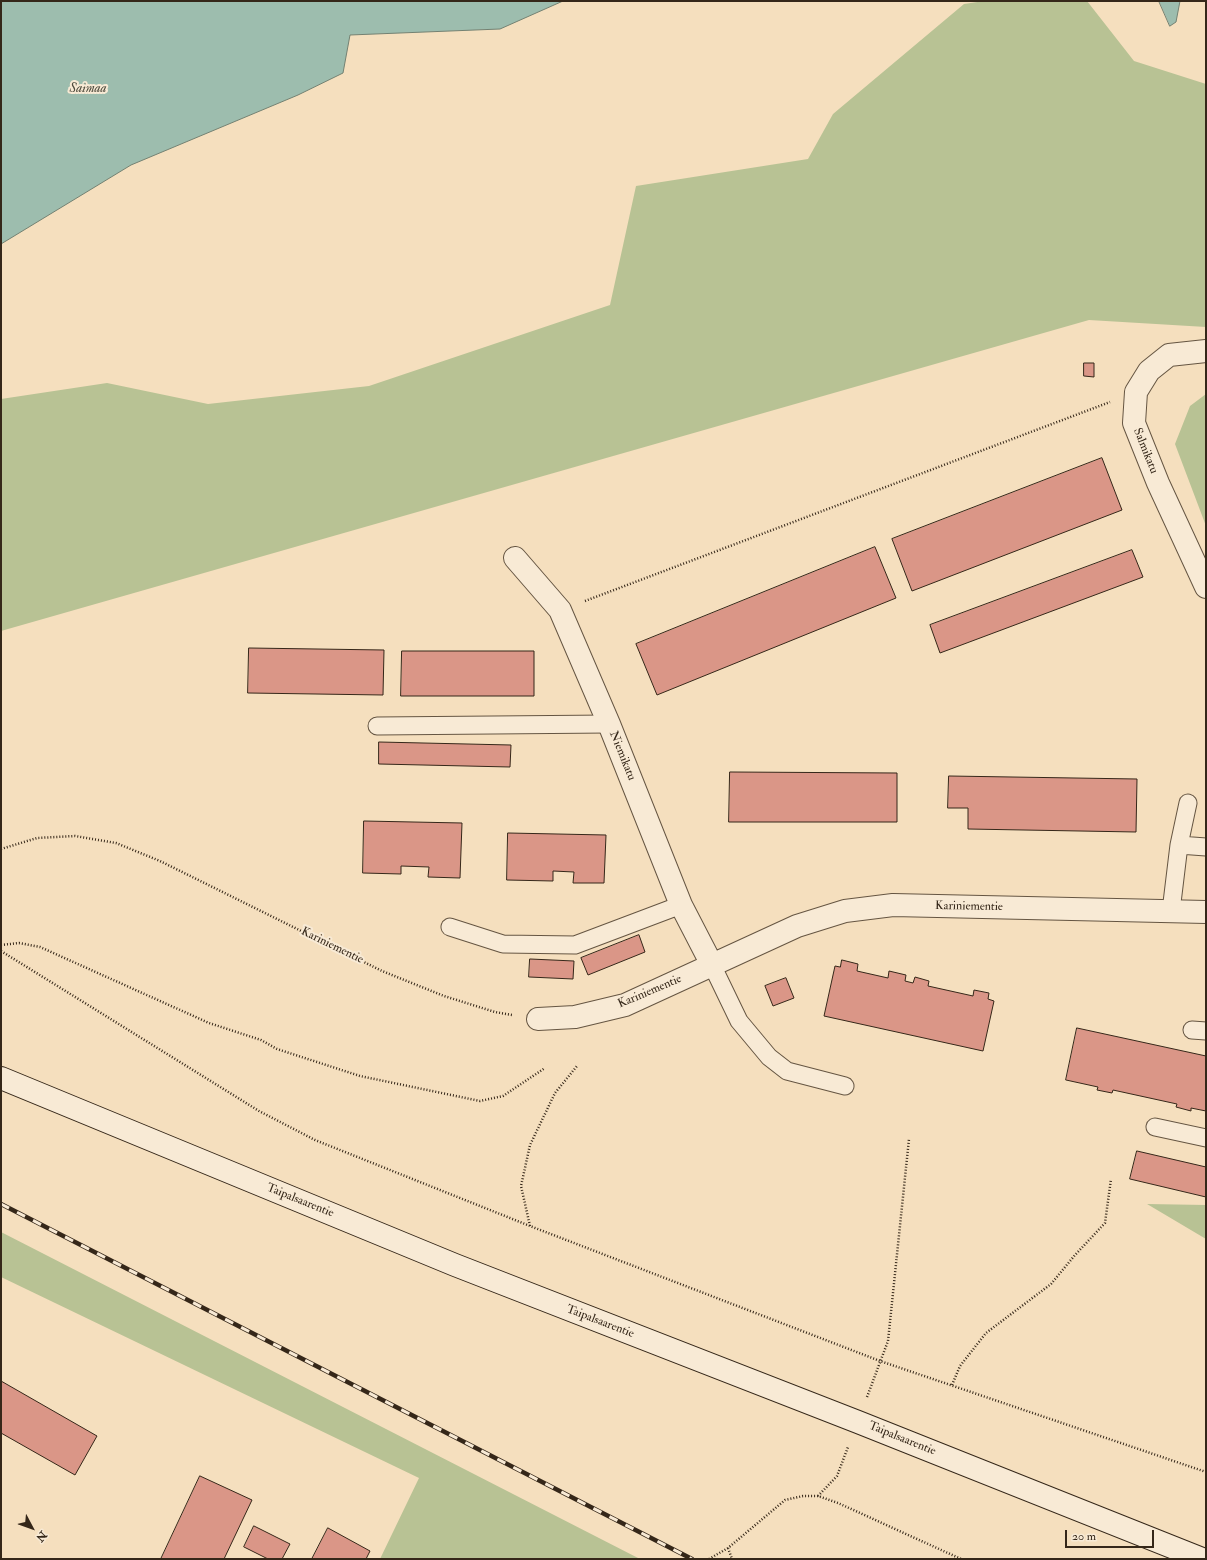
<!DOCTYPE html>
<style>
body{margin:0}
#map{position:relative;width:1207px;height:1560px;overflow:hidden;background:#f5dfbe;font-family:"IM FELL Double Pica",serif}
canvas{display:block}
.frame{position:absolute;inset:0;border:2px solid #352719;pointer-events:none}
.north{position:absolute;left:12px;top:1508px;width:40px;height:40px;-webkit-text-stroke:3px #f8ead5;paint-order:stroke;rotate:131deg;font-size:11px;font-weight:700;line-height:16px;text-align:center;color:#352719}
.north::after{content:'';display:block;margin:auto;width:14px;height:18px;background:#352719;clip-path:polygon(50% 0,100% 100%,50% 72%,0 100%)}
.scale{position:absolute;left:1065px;top:1530px;width:89px;height:18px;box-sizing:border-box;border:2px solid #352719;border-top:0;padding-left:5px;font-size:12px;line-height:14px;white-space:nowrap;color:#352719;-webkit-text-stroke:3px #f8ead5;paint-order:stroke}
</style>
<div id="map">
<canvas width="1207" height="1560"></canvas>
<div class="frame"></div>
<div class="north">N</div>
<div class="scale">20 m</div>
</div>
<script>
const ctx = document.querySelector('canvas').getContext('2d');
ctx.lineJoin = 'round';
function paint(path, color) {
  ctx.fillStyle = color;
  ctx.fill(path, 'evenodd');
}
function strokePath(path, color, width, dash) {
  ctx.strokeStyle = color;
  ctx.lineWidth = width;
  ctx.lineCap = dash ? 'butt' : 'round';
  ctx.setLineDash(dash || []);
  ctx.stroke(path);
}
function write(font, color, halo, rows, align = 'center') {
  ctx.font = font + ' "IM FELL Double Pica",serif';
  ctx.lineWidth = 4;
  ctx.setLineDash([]);
  ctx.textBaseline = 'middle';
  ctx.strokeStyle = halo;
  ctx.fillStyle = color;
  for (const [text, x, y, turn = 0] of rows) {
    ctx.save();
    ctx.translate(x, y);
    ctx.rotate((+turn || 0) * Math.PI / 180);
    ctx.textAlign = isNaN(turn) ? turn : align;
    if (halo) ctx.strokeText(text, 0, 0);
    ctx.fillText(text, 0, 0);
    ctx.restore();
  }
}
paint(new Path2D(`
 M984,1H1087L1134,61L1206,84V327L1089,320L1,631V399L107,383L208,404L369,386L610,305L636,186L808,159L833,114L964,4Z
 M1206,394V526L1175,444L1190,406Z
 M1147,1204L1206,1205V1239Z
 M1,1233V1232L640,1559H380L419,1478L1,1277Z`), '#b8c294');
const water = new Path2D(`
 M1,1H563L500,29L350,35L343,73L298,95L131,165L1,244Z
 M1159,1H1180L1176,22L1170,26Z`);
paint(water, '#9dbdae');
strokePath(water, '#738172', 1);
const building = new Path2D(`
 M1084,363H1094V377L1084,376Z
 M1102,458L1122,510L912,591L892,539Z
 M875,547L896,598L657,695L636,644Z
 M1132,550L1143,577L940,653L930,625Z
 M249,648L384,650L383,695L248,693Z
 M402,651H534V696H401Z
 M379,742L511,745L510,767L379,764Z
 M730,772L897,773V822H729Z
 M949,776L1137,779L1136,832L968,829V808H948Z
 M364,821L462,823L460,878L428,877L429,867L401,866V874L363,873Z
 M508,833L606,835L604,883H573L574,872L553,871V881L507,880Z
 M639,935L645,952L588,975L581,958Z
 M530,959L574,961L573,979L529,977Z
 M842,960L858,964L857,971L888,978L889,971L906,975L905,981L913,983L915,977L929,981L928,986L973,996L974,990L989,993L988,999L994,1001L983,1051L824,1016L835,966L840,967Z
 M786,978L794,998L773,1006L765,986Z
 M1077,1028L1206,1056V1111L1191,1108V1111L1176,1107L1177,1104L1113,1090L1112,1093L1097,1090L1098,1087L1066,1080Z
 M1137,1151L1206,1167V1197L1130,1179Z
 M1,1381L97,1436L75,1475L1,1433Z
 M200,1476L252,1500L224,1559H161Z
 M254,1526L290,1544L282,1559H268L244,1547Z
 M328,1528L370,1551L366,1559H312Z`);
paint(building, '#da9687');
strokePath(building, '#352719', 1);
const lane = new Path2D(`
 M377,726L609,724
 M1179,845L1206,847
 M1171,911L1179,845L1188,803
 M450,927L503,944L575,945L681,905
 M712,965L739,1021L769,1057L787,1071L845,1086
 M1192,1030L1206,1031
 M1155,1127L1206,1138`);
const street = new Path2D(`
 M1206,351L1169,355L1149,371L1136,392L1134,423L1158,483L1206,587
 M515,558L560,610L609,724L681,905L712,965
 M538,1019L575,1017L625,1005L797,926L845,911L893,905L1206,912`);
const secondary = new Path2D(`
 M1,1078L455,1265L858,1422L1202,1559`);
strokePath(lane, '#655542', 19);
strokePath(street, '#655542', 24);
strokePath(secondary, '#352719', 24);
strokePath(new Path2D(`
 M585,601L1110,402
 M1,849L37,838L75,836L116,843L160,861L382,971L444,996L495,1012L512,1015
 M1,945L19,943L40,947L209,1023L261,1040L277,1049L360,1076L480,1101L503,1096L545,1068
 M1,951L259,1111L315,1140L530,1226L880,1361L1206,1472
 M530,1226L521,1186L530,1145L555,1093L577,1066
 M952,1385L960,1366L986,1333L1051,1284L1075,1255L1105,1223L1111,1179
 M867,1397L888,1341L909,1139
 M818,1496L837,1476L848,1447
 M728,1548L732,1559
 M709,1559L728,1548L785,1500L803,1496H818L838,1503L961,1559`), '#352719', 2.5, [1, 2]);
strokePath(lane, '#f8ead5', 17);
strokePath(street, '#f8ead5', 22);
strokePath(secondary, '#f8ead5', 22);
const rail = new Path2D(`
 M1,1204L692,1559`);
strokePath(rail, '#352719', 4.5);
strokePath(rail, '#f8ead5', 3, [9]);
write('12px', '#352719', '#f8ead5', [
 ["Salmikatu",1145,451,68],
 ["Niemikatu",622,756,68],
 ["Kariniementie",969,907,1],
 ["Kariniementie",332,946,26],
 ["Kariniementie",650,992,-23],
 ["Taipalsaarentie",300,1201,22],
 ["Taipalsaarentie",600,1322,21],
 ["Taipalsaarentie",902,1439,22]
]);
write('italic 13px', '#4f4c3e', '#f8ead5', [
 ["Saimaa",88,89]
]);
</script>
